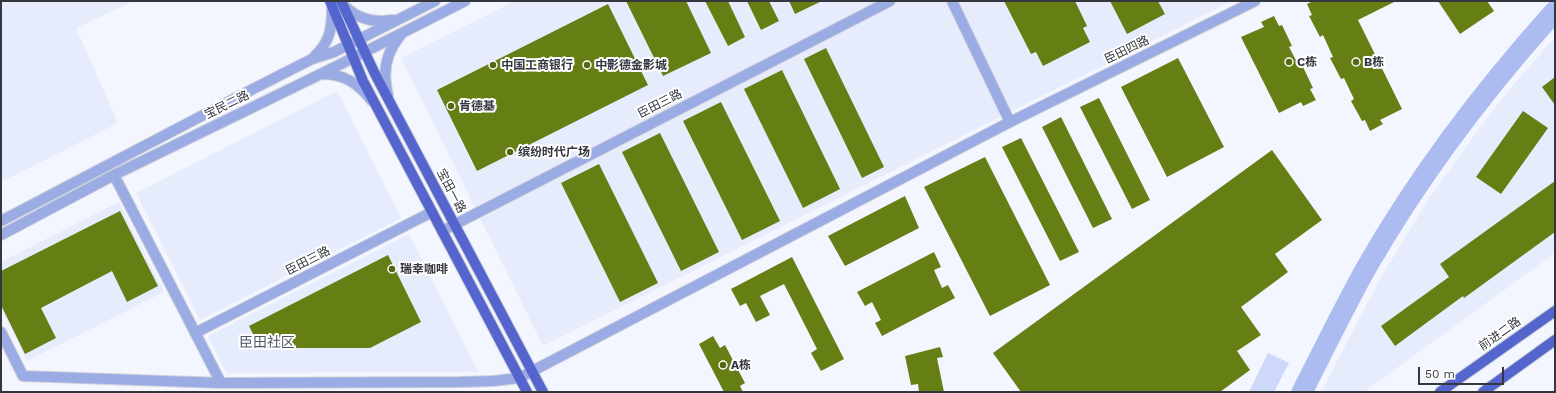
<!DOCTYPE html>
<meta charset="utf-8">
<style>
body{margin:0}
#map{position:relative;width:1556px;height:393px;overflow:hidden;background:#f3f6fe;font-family:"Work Sans",sans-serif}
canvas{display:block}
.frame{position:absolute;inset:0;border:2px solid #35373f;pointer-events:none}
.scale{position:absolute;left:1418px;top:367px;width:86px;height:18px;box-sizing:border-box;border:2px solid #35373f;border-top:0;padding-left:5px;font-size:12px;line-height:14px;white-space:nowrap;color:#35373f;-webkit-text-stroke:3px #fff;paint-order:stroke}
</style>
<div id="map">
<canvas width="1556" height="393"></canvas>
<div class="frame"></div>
<div class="scale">50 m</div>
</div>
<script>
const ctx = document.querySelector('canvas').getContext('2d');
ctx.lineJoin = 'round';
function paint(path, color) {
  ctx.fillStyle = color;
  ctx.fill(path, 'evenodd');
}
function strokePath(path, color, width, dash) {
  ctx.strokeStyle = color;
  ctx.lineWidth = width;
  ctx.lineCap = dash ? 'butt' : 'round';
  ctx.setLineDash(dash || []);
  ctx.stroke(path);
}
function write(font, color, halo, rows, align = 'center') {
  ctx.font = font + ' "Work Sans","Noto Sans SC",sans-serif';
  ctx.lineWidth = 4;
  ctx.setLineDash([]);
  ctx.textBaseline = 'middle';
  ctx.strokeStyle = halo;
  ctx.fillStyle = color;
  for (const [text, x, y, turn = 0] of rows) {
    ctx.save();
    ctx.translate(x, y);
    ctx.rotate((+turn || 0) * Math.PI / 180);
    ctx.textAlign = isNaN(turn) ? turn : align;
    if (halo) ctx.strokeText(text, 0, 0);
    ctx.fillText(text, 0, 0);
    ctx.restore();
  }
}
paint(new Path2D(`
 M1,1H134L76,28L118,123L1,182Z
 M515,1H1232L543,346L401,58Z
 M1555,37V253L1364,392H1321L1380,279L1428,200L1481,126L1509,90Z
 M337,91L401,218L200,320L136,193Z
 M119,202L164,292L27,361L1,309V262Z
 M409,234L478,372L226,373L208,336Z`), '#e7ecfd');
paint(new Path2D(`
 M1268,353L1289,363L1274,392H1249Z`), '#ced8fb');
strokePath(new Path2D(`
 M1302,392C1323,351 1343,310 1365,270C1418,177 1483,91 1555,11`), '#acbbf0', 21);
paint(new Path2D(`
 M626,1H686L711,53L663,76Z
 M705,1H728L745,37L728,46Z
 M747,1H769L779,21L761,30Z
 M789,1H822L795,14Z
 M1004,1H1075L1087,26L1083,28L1090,42L1043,66L1036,52L1031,54Z
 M1110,1H1158L1165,14L1127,34Z
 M1313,1H1396L1358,20L1402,109L1380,120L1383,124L1370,131L1365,120L1362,121L1351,101L1354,99L1344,78L1341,79L1330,58L1333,57L1323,35L1320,37L1309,16L1312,15L1307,4Z
 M1438,1H1487L1494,11L1460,34Z
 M608,4L648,85L477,171L437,90Z
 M1274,16L1279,26L1282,25L1292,46L1289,47L1300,68L1303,67L1313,88L1310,89L1316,100L1303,106L1301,102L1279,113L1241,37L1264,27L1261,22Z
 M826,48L884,167L862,178L804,59Z
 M1178,58L1224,147L1167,177L1121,87Z
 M782,70L840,189L803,208L744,89Z
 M1555,77V105L1542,87Z
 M1099,98L1150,200L1132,209L1080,107Z
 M721,102L780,221L742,240L683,121Z
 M1523,111L1548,128L1501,194L1476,177Z
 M1061,117L1112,219L1093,228L1042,127Z
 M660,133L719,252L681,271L622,152Z
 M1021,138L1079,252L1060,261L1002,147Z
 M1272,150L1322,220L1275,254L1288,272L1241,307L1261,335L1237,351L1250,370L1220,392H1021L993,353Z
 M985,157L1050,285L990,316L924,187Z
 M599,164L658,283L620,302L561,183Z
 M1555,181V232L1464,298L1463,296L1395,346L1381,326L1449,277L1440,264Z
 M905,196L919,228L845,266L828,236Z
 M120,211L158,286L127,302L112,271L41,308L56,338L25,354L1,305V271Z
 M934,252L941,267L934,270L942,288L948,285L955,298L882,336L875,323L881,320L872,302L865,306L857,292Z
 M388,255L421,322L370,348H260L249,326Z
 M792,257L844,359L821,371L811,353L817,349L784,284L760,296L770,315L756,322L746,303L740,306L731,289Z
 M713,336L720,348L725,345L745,383L740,386L743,392H724L699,344Z
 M940,347L943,357L937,358L944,392H919L918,384L911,385L905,356Z`), '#667f15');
const minor = new Path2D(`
 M952,1L1010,122
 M343,4C356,19 373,23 393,20
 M313,58C330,42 332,30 332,7
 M322,74C344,74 358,83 372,101
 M388,95C382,73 385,54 400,36
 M114,175L221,383
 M1,221L251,90L312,59L334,52L435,1
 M442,231L890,1
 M1,235L114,175L333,68L465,1
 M1,332L23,376L221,383L460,382L493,381L519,378L1010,122L1255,1
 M195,333L432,212`);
const major = new Path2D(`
 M330,1L363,81L527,392
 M341,1L375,74L543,392
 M1440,392L1555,311
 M1483,392L1555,340`);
strokePath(minor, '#cdd0d8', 12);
strokePath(major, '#cdd0d8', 12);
strokePath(minor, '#9babe4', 10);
strokePath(major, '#5466cd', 10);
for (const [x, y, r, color] of [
 [1289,62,4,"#546814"],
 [1356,62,4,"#546814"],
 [493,65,4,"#546814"],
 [587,65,4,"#546814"],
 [451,106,4,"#546814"],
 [510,152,4,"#546814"],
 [392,269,4,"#546814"],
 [723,365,4,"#546814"]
]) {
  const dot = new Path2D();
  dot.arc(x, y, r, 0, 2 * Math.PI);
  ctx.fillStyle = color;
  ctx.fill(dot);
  strokePath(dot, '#fff', 1.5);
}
write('12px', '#35373f', '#fff', [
 ["臣田四路",1127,50,-26],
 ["臣田三路",660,104,-27],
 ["宝民二路",227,105,-26],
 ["宝田一路",451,191,62],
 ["臣田三路",308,261,-27],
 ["前进二路",1500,334,-35]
]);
write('bold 12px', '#35373f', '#fff', [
 ["C栋",1297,62],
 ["B栋",1364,62],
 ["中国工商银行",501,65],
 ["中影德金影城",595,65],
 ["肯德基",459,106],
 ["缤纷时代广场",518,152],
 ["瑞幸咖啡",400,269],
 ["A栋",731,365]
], 'left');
write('14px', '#515667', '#fff', [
 ["臣田社区",267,343]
]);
</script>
